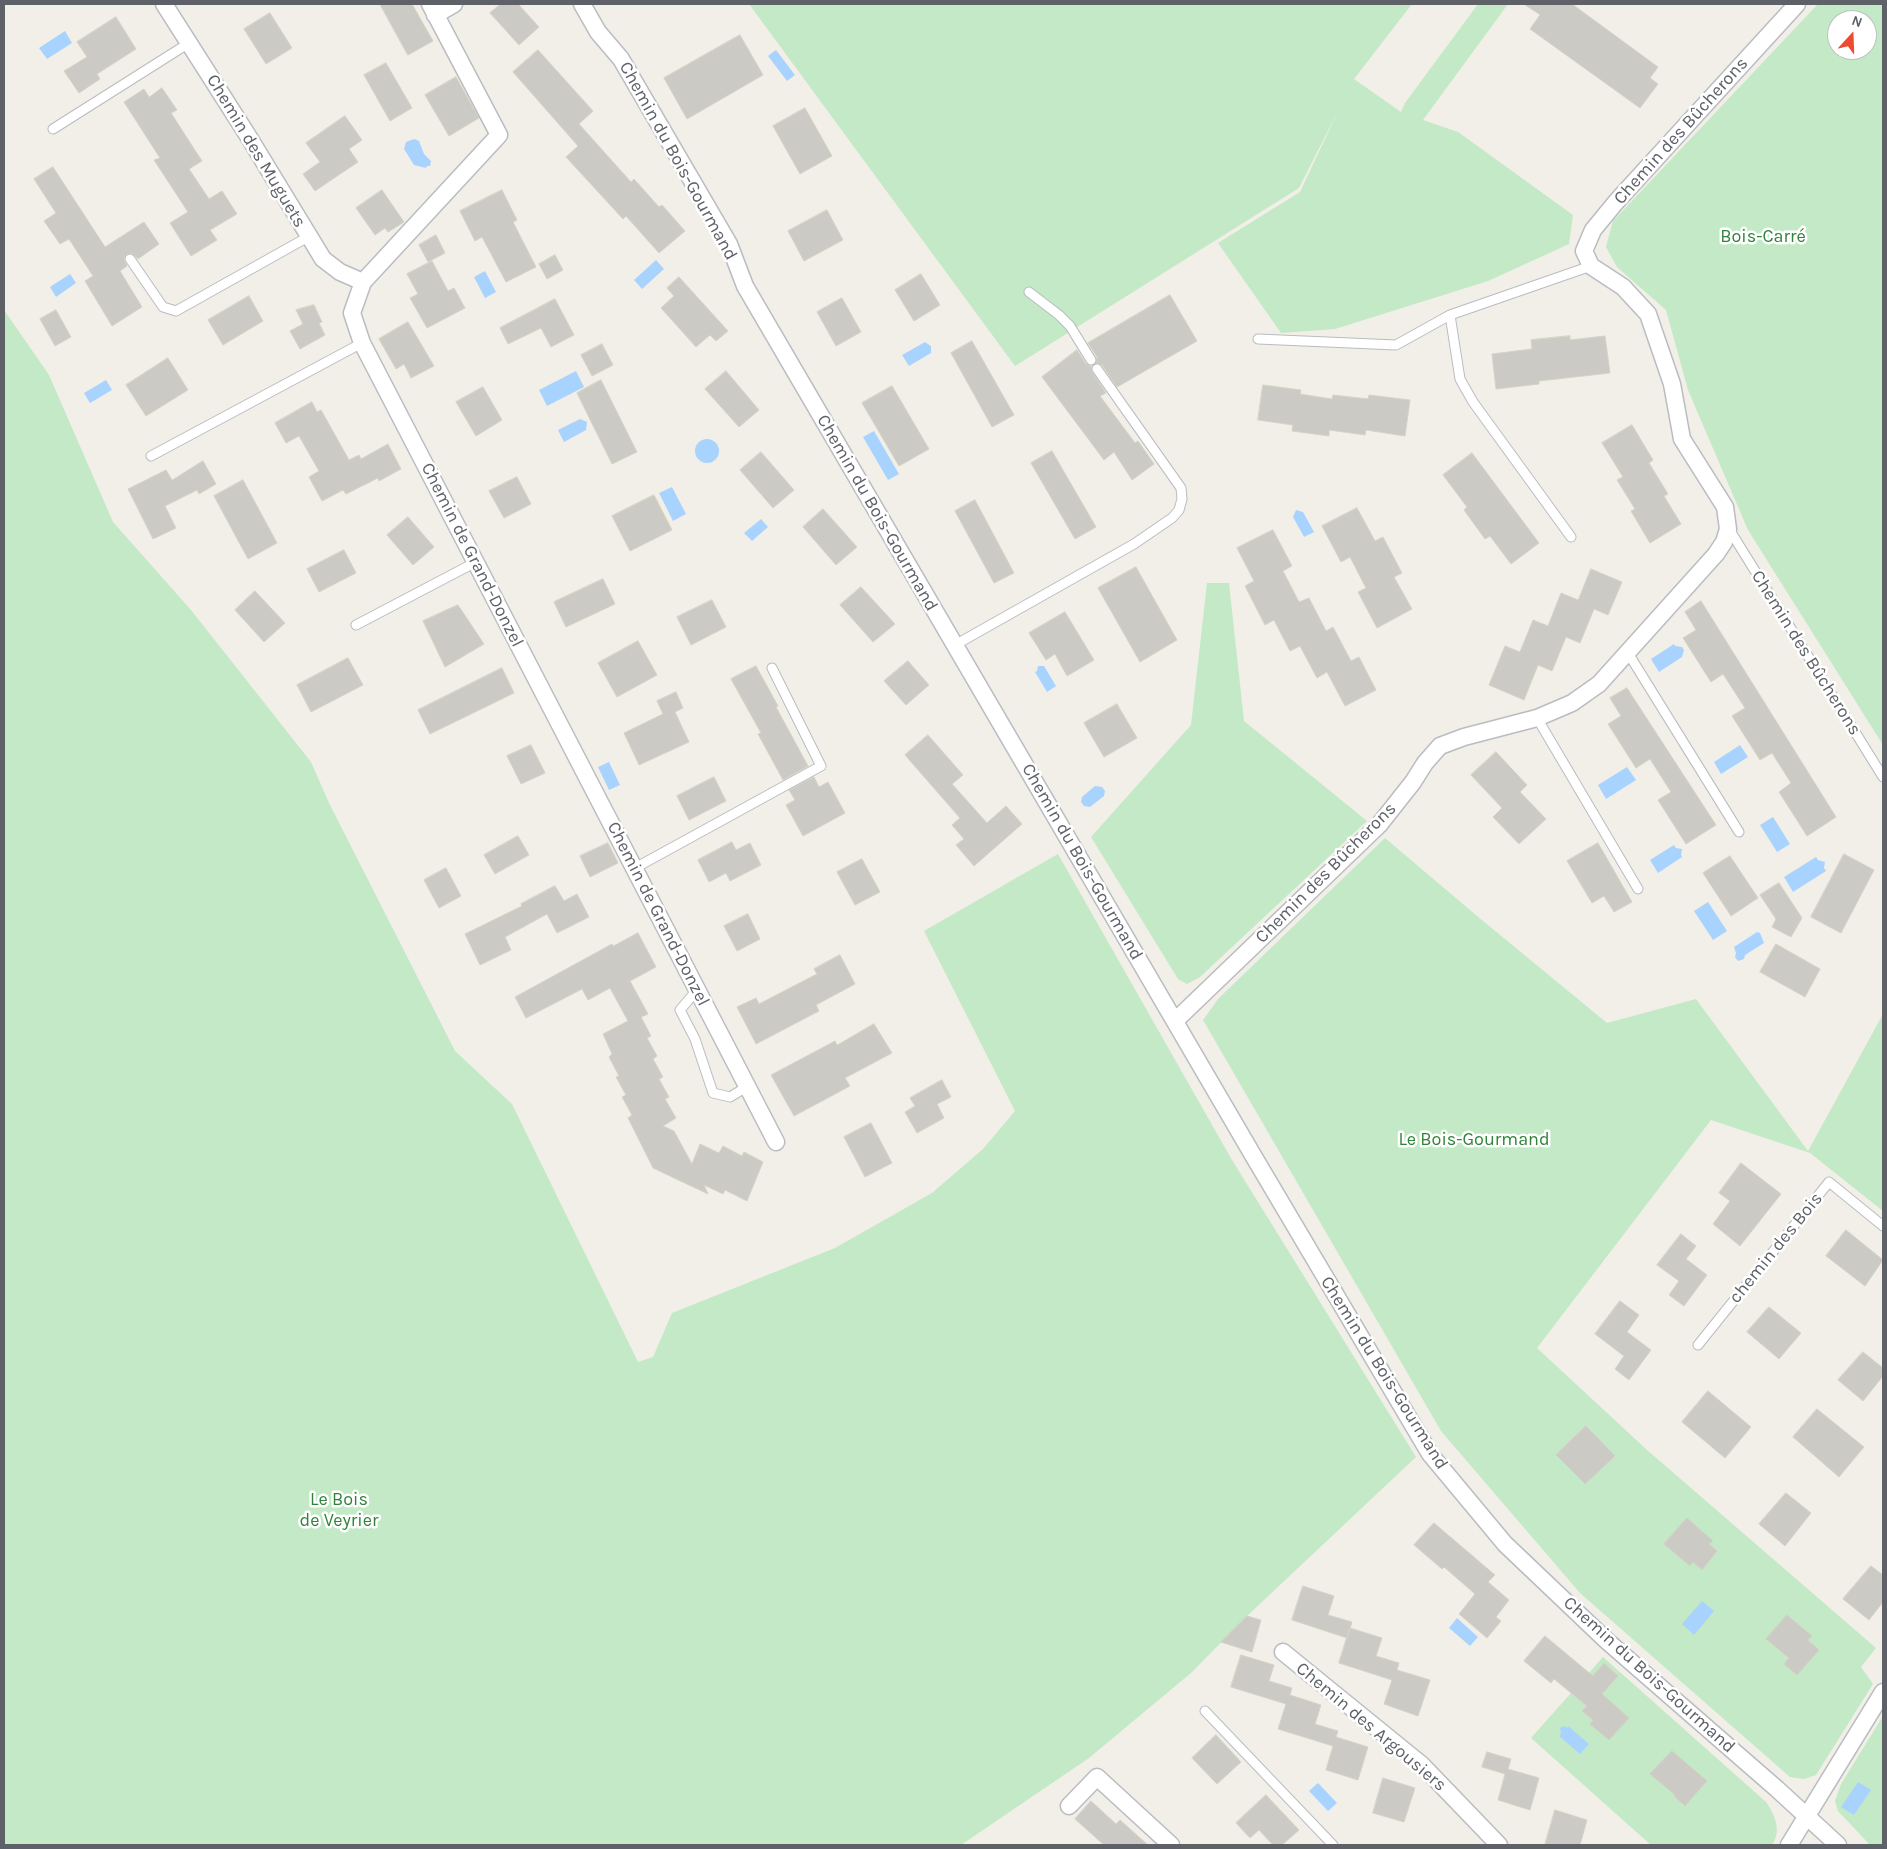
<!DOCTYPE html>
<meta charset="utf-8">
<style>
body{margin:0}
#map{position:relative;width:1887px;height:1849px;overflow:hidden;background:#f1efe7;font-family:Karla,sans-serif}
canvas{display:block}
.frame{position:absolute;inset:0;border:5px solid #5e6268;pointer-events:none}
.north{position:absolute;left:1827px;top:10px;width:50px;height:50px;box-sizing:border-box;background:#fff;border:1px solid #bfc0c3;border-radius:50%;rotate:20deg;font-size:14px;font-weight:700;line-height:20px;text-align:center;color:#5e6268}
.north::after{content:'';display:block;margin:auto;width:18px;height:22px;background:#f04a2e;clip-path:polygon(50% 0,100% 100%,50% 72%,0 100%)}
</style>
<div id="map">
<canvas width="1887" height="1849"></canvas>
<div class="frame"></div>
<div class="north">N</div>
</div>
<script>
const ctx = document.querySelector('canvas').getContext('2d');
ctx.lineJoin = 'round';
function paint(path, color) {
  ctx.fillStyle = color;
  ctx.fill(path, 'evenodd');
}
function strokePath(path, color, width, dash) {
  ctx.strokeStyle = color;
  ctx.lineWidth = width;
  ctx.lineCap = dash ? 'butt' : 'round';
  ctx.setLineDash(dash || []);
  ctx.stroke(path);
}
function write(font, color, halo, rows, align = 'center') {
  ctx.font = font + ' Karla,sans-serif';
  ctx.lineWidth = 5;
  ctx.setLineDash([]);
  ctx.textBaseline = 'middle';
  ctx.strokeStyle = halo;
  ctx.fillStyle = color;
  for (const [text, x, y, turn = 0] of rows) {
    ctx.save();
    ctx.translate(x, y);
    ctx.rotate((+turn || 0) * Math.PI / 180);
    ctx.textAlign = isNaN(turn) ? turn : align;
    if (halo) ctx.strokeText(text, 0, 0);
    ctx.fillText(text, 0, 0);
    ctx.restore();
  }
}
paint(new Path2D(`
 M749,4H1412L1354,79L1401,112L1405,103L1478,4H1508L1423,120L1458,132L1573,215L1569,244L1488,281L1335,329L1281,333L1218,243L1300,192L1339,109L1299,188L1015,366Z
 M1818,4H1883V745L1748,530L1688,390L1666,310L1617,267L1606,247L1613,221ZM1837,20H1867V50H1837Z
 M4,310L49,375L113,522L191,610L311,762L329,803L455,1051L512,1104L638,1362L653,1357L672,1313L835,1248L932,1193L983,1149L1015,1111L924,931L1058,854L1232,1160L1416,1457L1247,1616L1191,1673L1089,1758L961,1845H4Z
 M1207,583H1229L1244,721L1367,821L1200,977L1187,984L1178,979L1091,837L1191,725Z
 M1385,838L1477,916L1607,1023L1696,999L1808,1151L1883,1014V1211L1810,1153L1711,1120L1537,1348L1647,1450L1876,1648L1861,1667L1873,1684L1816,1775L1804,1779L1790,1777L1580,1593L1441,1431L1203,1020L1218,999Z
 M1603,1657L1766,1802C1775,1815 1782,1831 1772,1845H1651L1531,1738Z
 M1883,1716V1845H1870L1838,1811L1835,1801L1841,1784Z`), '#c3e9c6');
paint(new Path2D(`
 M65,31L72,43L47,59L39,48Z
 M776,50L795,75L787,81L768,56Z
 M414,139L419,141L424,154L431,161L430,166H427L426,168L414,165L404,149L406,142Z
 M656,260L664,269L642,289L634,280Z
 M485,271L496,292L485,298L474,277Z
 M70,274L76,283L56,297L50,287Z
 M925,342L931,346V353L909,366L902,355Z
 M576,371L584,387L547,406L539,390Z
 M106,380L112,390L90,403L84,393Z
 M580,419L587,422L586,430L564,442L558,430Z
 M874,431L899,474L888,480L863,437Z
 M695 451a12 12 0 1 1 24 0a12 12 0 1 1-24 0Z
 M672,487L686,514L673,521L659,493Z
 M1296,510L1303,512L1314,532L1304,537L1293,517Z
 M761,519L768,527L752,541L744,533Z
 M1674,644L1675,646L1682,647L1684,650L1682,657L1659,672L1651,659Z
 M1038,666H1044L1056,686L1047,692L1035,672L1037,671Z
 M1740,745L1748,757L1721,774L1714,762Z
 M609,762L620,785L609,790L598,767Z
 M1627,767L1636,780L1606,799L1598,785Z
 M1095,786L1102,787L1105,791L1104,796L1090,807L1084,806L1081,802L1082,797Z
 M1773,817L1790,844L1777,852L1760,825Z
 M1674,845L1676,848L1682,849L1681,855L1682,857L1658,873L1650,860Z
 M1816,857L1818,860L1825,862L1824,868L1826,871L1793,892L1784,877Z
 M1708,902L1727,931L1713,940L1694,911Z
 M1757,932L1760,933L1764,943L1745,955L1744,959L1738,961L1735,957L1736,953L1734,947Z
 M1702,1601L1714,1611L1694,1635L1682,1624Z
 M1457,1618L1478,1637L1470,1646L1449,1628Z
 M1564,1726L1567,1728L1568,1726L1589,1744L1580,1754L1559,1736L1561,1734L1560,1728Z
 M1858,1782L1871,1790L1854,1815L1841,1807Z
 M1318,1783L1337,1803L1328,1811L1309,1791Z`), '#a9d3ff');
const building = new Path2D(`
 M380,4H412L433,41L408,55Z
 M501,4H518L539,27L519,45L490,13Z
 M1524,4H1572L1658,67L1650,78L1658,84L1640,108L1530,29L1540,15Z
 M270,13L292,48L266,64L244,29Z
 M116,17L136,49L97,74L100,79L79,93L64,71L87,57L77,42Z
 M740,35L763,75L687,119L664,78Z
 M538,50L593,111L579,124L631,182L634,179L659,207L662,205L685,231L659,253L626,216L623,219L566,157L578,146L513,72Z
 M386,63L412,108L390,121L364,75Z
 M456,77L479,118L449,136L425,95Z
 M162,88L177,110L171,113L202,161L189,169L209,199L222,191L237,214L210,230L217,240L191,256L170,223L188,212L154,160L160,158L124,102L144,89L149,97Z
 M805,108L832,156L800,174L773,126Z
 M345,116L362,140L349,149L358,162L315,191L303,174L320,162L306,143Z
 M53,167L105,247L144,222L159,244L138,259L132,253L127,254L125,256L124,260L127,266L120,271L142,307L112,326L85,281L93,276L69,239L60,244L44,221L56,213L34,179Z
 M382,190L404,222L388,232L385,228L375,235L356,208Z
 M502,190L517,220L513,222L536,267L506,282L482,237L475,241L460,211Z
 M827,210L843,240L804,261L788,231Z
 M436,235L445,253L428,262L419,245Z
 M555,255L563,270L547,279L539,264Z
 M432,261L448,291L454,288L465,308L427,328L410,298L418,294L407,274Z
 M921,274L940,305L914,321L895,290Z
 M679,277L728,331L716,341L710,335L696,347L661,308L674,296L667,288Z
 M1170,295L1197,341L1117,387L1102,365L1096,363L1097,357L1088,343Z
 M249,296L263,321L223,345L208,320Z
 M842,298L861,332L836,346L817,312Z
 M555,299L574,335L551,347L541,328L508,344L500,328Z
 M314,305L322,322L319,323L325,335L300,349L290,331L303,324L296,310Z
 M56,310L71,337L55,346L40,319Z
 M408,322L434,366L411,378L404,364L396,369L379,339Z
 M1570,336V340L1605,336L1610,373L1539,381V384L1496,389L1492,354L1532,349L1531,340Z
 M972,341L1014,415L992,427L951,353Z
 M602,344L613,365L592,376L581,355Z
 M1077,350L1086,364L1091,366L1092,372L1106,393L1100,396L1135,443L1138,441L1154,464L1132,480L1114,452L1104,460L1042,377Z
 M168,358L188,390L146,416L126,385Z
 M726,371L759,410L739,427L705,389Z
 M601,380L637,452L612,464L577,393Z
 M1263,385L1301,390L1300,394L1332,399L1333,395L1368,399L1369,395L1410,400L1405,436L1366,430L1365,435L1329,430V436L1292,431L1293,425L1258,420Z
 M892,386L929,449L899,466L862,403Z
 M483,387L502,420L476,436L456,402Z
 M312,402L317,412L321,410L349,460L359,455L361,459L388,444L401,469L379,481L378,478L346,494L343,490L322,501L309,477L319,471L299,436L286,443L275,423Z
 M1632,425L1653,460L1649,463L1668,494L1664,496L1681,524L1650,543L1631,511L1635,509L1617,480L1623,477L1602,443Z
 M1052,451L1096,527L1075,539L1031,463Z
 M761,452L794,490L773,508L740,470Z
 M1472,453L1539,543L1511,564L1490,536L1485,539L1464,510L1467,507L1443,475Z
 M203,461L216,484L199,494L197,490L165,506L176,528L153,539L128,489L166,470L172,480Z
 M517,477L531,504L504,518L489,491Z
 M243,480L277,543L248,559L214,496Z
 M654,495L672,530L630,551L612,516Z
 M975,500L1014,573L994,583L955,511Z
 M1357,508L1375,541L1383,537L1402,573L1394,577L1412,609L1377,628L1358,592L1366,588L1350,557L1341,562L1322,526Z
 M823,509L857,547L836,565L803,527Z
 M408,517L434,547L413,565L387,535Z
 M1273,530L1292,566L1283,571L1299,602L1309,598L1326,631L1333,627L1351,661L1359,657L1376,690L1345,706L1327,672L1317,678L1300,646L1290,651L1274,620L1265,625L1245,586L1254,581L1237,548Z
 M344,550L356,573L319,592L307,569Z
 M1136,567L1177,640L1140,662L1098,588Z
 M1591,569L1622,582L1608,615L1594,609L1580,643L1566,637L1552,671L1538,665L1524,700L1489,685L1505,646L1520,652L1533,620L1548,626L1561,593L1578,600Z
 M603,579L615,604L566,627L554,602Z
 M861,587L895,624L873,642L840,605Z
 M255,591L285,623L264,642L235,610Z
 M712,600L726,627L691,645L677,617Z
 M1701,601L1836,817L1807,836L1779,792L1791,783L1772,753L1760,760L1732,716L1745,708L1723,674L1711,682L1683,638L1696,630L1685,612Z
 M458,605L484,644L445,667L423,621Z
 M1065,612L1094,660L1067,676L1055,654L1046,660L1029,633Z
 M638,641L657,675L617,697L598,663Z
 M348,658L363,685L311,712L297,685Z
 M908,661L929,685L906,705L884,681Z
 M756,666L778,706L776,707L808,766L783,780L758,734L761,733L731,679Z
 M502,668L514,693L430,734L418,710Z
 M1627,688L1716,825L1686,844L1658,800L1671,792L1650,759L1636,768L1608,724L1621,716L1610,698Z
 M676,692L683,708L675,712L689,742L639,765L624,733L663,714L657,701Z
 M1117,704L1137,738L1104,757L1084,723Z
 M928,735L963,775L952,784L987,823L1006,806L1022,824L974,866L956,845L964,839L952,825L960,818L905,755Z
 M531,745L545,773L521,784L507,756Z
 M1496,752L1527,785L1520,792L1546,819L1519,844L1493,817L1502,808L1471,775Z
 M714,777L726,801L689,820L677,796Z
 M814,777L819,787L828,782L845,813L803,836L786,805L795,800L789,790Z
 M518,836L529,855L495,874L484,855Z
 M732,842L736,850L750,843L761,865L730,881L726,873L709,882L698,860Z
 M608,843L618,863L590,877L580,856Z
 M1598,843L1632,902L1614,912L1604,896L1592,903L1567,861Z
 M1844,854L1874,870L1841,933L1811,917Z
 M1730,856L1758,898L1731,916L1703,873Z
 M862,859L880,892L855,905L837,872Z
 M446,868L461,896L439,908L424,880Z
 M1779,883L1802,918L1791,937L1772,927L1776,919L1760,895Z
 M555,886L564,901L577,894L589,917L557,933L547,914L505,937L511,950L480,965L465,934L522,906L521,904Z
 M748,914L760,939L737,951L724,926Z
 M638,933L656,967L630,981L648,1014L641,1017L651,1036L647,1038L657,1056L653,1059L663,1077L659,1079L669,1097L665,1099L676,1118L663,1126L674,1131L692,1164L700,1144L719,1153L723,1146L742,1156L744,1152L763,1162L747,1201L725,1190L723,1194L704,1185L708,1194L653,1168L628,1118L632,1115L622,1097L626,1095L616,1077L619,1076L609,1057L612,1054L603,1034L628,1021L610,988L588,1000L582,989L526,1018L515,997L612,944L613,946Z
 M1776,944L1820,969L1805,997L1760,972Z
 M840,955L855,984L816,1005L819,1011L756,1044L737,1007L756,998L759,1004L817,974L814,969Z
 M874,1024L892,1053L845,1078L850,1086L794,1116L771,1075L835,1041L837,1045Z
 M942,1080L951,1097L937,1104L944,1118L917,1133L905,1112L915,1106L910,1098Z
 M871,1123L892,1163L865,1177L844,1137Z
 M1741,1163L1781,1194L1740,1246L1713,1224L1730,1201L1719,1193Z
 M1846,1230L1883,1260L1865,1286L1826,1256Z
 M1681,1234L1696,1246L1686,1259L1707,1275L1684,1306L1669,1295L1679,1281L1657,1265Z
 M1620,1301L1639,1315L1627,1332L1651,1350L1629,1380L1615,1369L1624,1356L1595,1334Z
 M1769,1307L1801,1333L1779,1359L1747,1332Z
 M1863,1352L1883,1368V1376L1863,1401L1838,1380Z
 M1708,1391L1751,1427L1725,1458L1682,1422Z
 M1817,1409L1864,1447L1839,1477L1793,1437Z
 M1586,1426L1615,1456L1585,1484L1556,1455Z
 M1786,1493L1811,1513L1785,1546L1759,1524Z
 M1687,1518L1713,1541L1709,1544L1717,1551L1702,1570L1693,1562L1690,1566L1664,1544Z
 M1434,1523L1495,1575L1488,1582L1509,1600L1496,1617L1501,1621L1487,1638L1459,1614L1475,1594L1444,1567L1442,1569L1414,1545Z
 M1871,1566L1883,1575V1602L1869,1620L1843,1599Z
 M1303,1586L1334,1596L1328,1615L1352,1622L1347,1638L1292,1620Z
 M1787,1615L1812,1636L1808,1640L1819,1650L1797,1675L1784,1664L1789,1658L1766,1639Z
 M1247,1616L1261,1620L1252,1652L1221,1642Z
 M1350,1628L1382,1638L1376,1656L1399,1663L1397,1670L1430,1680L1418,1716L1384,1704L1392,1680L1339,1663Z
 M1545,1636L1593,1676L1604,1663L1618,1676L1602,1694L1629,1718L1609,1740L1590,1724L1593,1720L1582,1711L1587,1706L1554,1679L1551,1683L1524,1661Z
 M1241,1655L1274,1665L1269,1681L1292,1688L1290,1695L1321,1705L1315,1724L1338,1731L1336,1737L1368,1747L1358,1780L1326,1770L1333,1746L1278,1729L1286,1704L1231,1687Z
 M1216,1735L1241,1762L1217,1784L1192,1758Z
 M1672,1751L1707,1781L1685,1806L1674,1796L1675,1795L1650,1774Z
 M1487,1752L1511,1759L1508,1769L1539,1778L1530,1810L1498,1800L1505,1774L1482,1767Z
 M1383,1778L1415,1788L1404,1822L1373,1813Z
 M1266,1795L1299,1830L1282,1845H1273L1259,1830L1250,1838L1236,1823Z
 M1091,1801L1116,1824L1120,1820L1148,1845H1104L1075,1819Z
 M1555,1810L1587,1820L1580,1845H1545Z`);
paint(building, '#cccac4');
strokePath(building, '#d6d2c5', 1);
const service = new Path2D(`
 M53,129L189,43
 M130,259L163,307L176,311L308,237
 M1029,292L1059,315L1070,326L1091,360
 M1450,315L1460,379L1473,402L1571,537
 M1258,339L1396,345L1450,315L1591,266
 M151,456L362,343
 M1729,529L1883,777
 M356,625L476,562
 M955,645L1134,544L1172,518L1179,510L1182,499L1181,488L1097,369
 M1628,653L1739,832
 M1537,718L1638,889
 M635,868L821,766L772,668
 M697,990L680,1010L695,1039L713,1093L730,1097L748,1086
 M1698,1345L1829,1182L1883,1226
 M1205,1711L1333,1845`);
const minor = new Path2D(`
 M164,4L250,139L323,259L340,272L363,282
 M430,4L499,135L363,282L352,313L362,343L776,1142
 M582,4L598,32L621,59L729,244L745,286L1254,1157L1430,1454L1505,1544L1607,1641L1777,1789L1838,1845
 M435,15L454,4
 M1175,1021L1379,825L1413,782L1425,763L1440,746L1464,737L1537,718L1572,703L1599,684L1716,554L1724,542L1728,529L1725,507L1682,439L1672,384L1648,314L1623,287L1591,266L1584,251L1593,230L1616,202L1797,4
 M1283,1652L1422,1765L1499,1845
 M1069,1806L1097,1777L1171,1845
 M1789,1845L1883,1692`);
strokePath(service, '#b9bcc1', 11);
strokePath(minor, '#b9bcc1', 19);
strokePath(service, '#fff', 9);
strokePath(minor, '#fff', 16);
write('18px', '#5e6268', '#fff', [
 ["Chemin des Bûcherons",1681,131,-48],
 ["Chemin des Muguets",256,151,59],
 ["Chemin du Bois-Gourmand",678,161,61],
 ["Chemin du Bois-Gourmand",877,513,60],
 ["Chemin de Grand-Donzel",472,555,63],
 ["Chemin des Bûcherons",1806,653,58],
 ["Chemin du Bois-Gourmand",1082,862,60],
 ["Chemin des Bûcherons",1326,873,-45],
 ["Chemin de Grand-Donzel",658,914,63],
 ["chemin des Bois",1776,1248,-51],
 ["Chemin du Bois-Gourmand",1384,1373,58],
 ["Chemin du Bois-Gourmand",1649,1675,42],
 ["Chemin des Argousiers",1371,1727,40]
]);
write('18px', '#31833a', '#fff', [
 ["Bois-Carré",1763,237],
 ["Le Bois-Gourmand",1474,1140],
 ["Le Bois",339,1500],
 ["de Veyrier",339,1521]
]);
</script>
